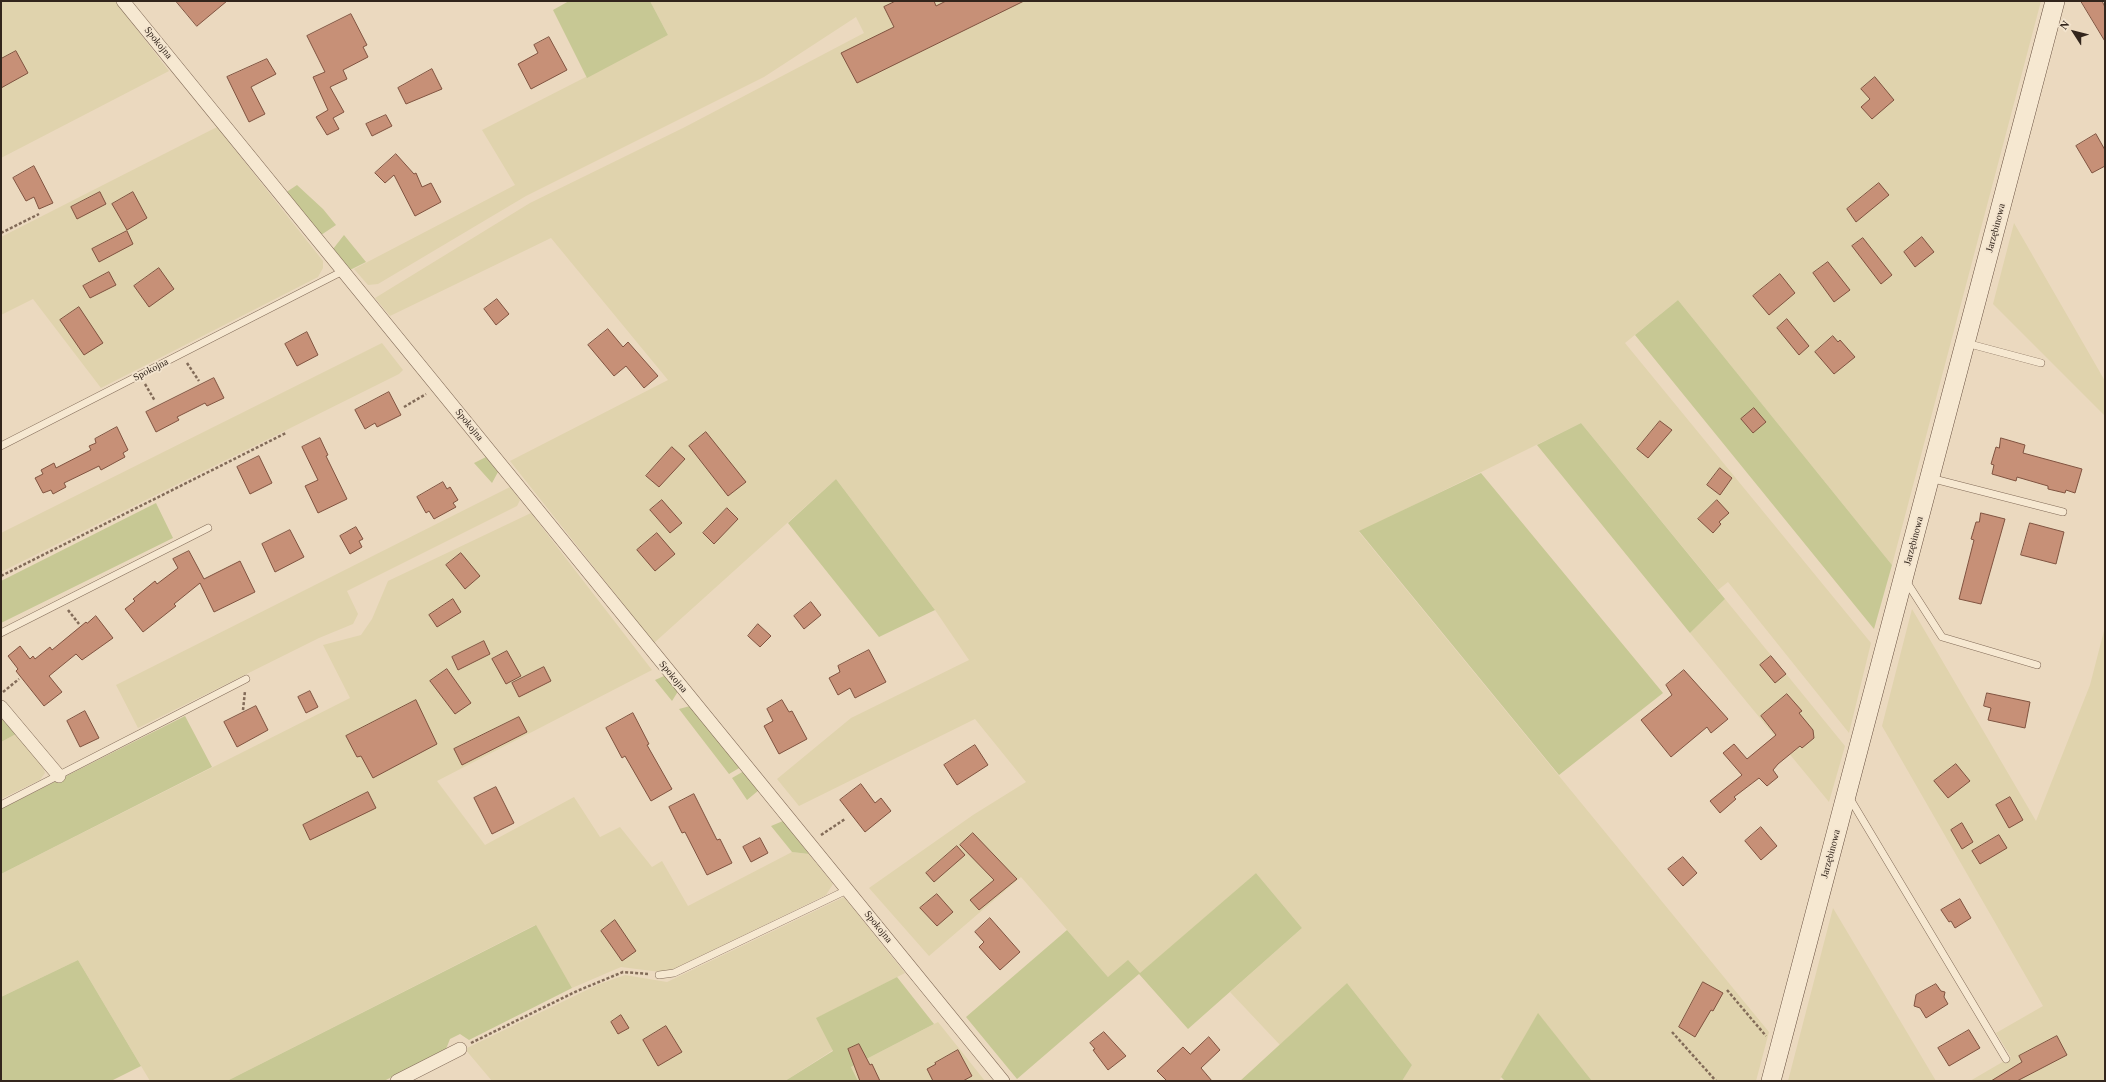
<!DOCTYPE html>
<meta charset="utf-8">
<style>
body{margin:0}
#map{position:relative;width:2106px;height:1082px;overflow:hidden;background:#ebd9bf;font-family:"Times New Roman",serif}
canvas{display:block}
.frame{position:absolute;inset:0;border:2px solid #32251c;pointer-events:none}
.north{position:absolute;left:2054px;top:12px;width:40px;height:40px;-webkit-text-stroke:3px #f3e4ce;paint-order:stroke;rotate:306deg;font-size:11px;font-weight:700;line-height:16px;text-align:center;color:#32251c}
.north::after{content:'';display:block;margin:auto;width:14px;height:18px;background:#32251c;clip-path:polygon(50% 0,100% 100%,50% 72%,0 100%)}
</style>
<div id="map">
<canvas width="2106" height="1082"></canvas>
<div class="frame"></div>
<div class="north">N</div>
</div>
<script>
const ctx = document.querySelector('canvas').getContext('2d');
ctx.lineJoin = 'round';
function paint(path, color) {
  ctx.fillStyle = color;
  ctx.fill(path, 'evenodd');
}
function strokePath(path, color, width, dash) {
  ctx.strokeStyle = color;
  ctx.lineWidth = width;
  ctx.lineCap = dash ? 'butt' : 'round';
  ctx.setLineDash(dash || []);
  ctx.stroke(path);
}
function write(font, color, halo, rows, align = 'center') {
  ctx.font = font + ' "Times New Roman",serif';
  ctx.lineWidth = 3.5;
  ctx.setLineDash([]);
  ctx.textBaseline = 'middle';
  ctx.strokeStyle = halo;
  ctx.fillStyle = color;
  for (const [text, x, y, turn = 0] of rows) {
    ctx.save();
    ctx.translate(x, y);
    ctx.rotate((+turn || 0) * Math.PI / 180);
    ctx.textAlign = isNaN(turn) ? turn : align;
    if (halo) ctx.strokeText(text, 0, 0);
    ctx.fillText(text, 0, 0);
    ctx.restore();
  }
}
paint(new Path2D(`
 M1,1H115L169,71L1,158Z
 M650,1H2041L1892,565L1678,300L1625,343L1871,643L1849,733L1728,582L1718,590L1581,423L1359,532L1769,1032L1756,1081H1592L1538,1014L1499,1081H1402L1412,1065L1347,983L1280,1045L1230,992L1302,928L1256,873L1140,974L1108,977L1021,877L929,956L869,888L973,815L1026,782L975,719L799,806L777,779L851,718L969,660L935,610L836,479L654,643L510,461L668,380L551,238L390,316L375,298L530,203L685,127L864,33L856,17L764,77L526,196L378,284L368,285L354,269L515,185L482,130L668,35Z
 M217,127L323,261V268L318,277L101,388L33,299L1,315V237Z
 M2014,223L2105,381V416L1993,304Z
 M382,343L403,370L399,374L1,572V533Z
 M510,487L520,500L517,506L347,591L358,614L353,624L319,638L138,728L116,685Z
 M531,513L652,670L437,781L485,845L574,797L600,837L620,827L652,867L662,861L688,906L792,852L809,854L833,884L826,895L674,969L660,972L621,967L572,988L535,925L227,1081H150L78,960L1,997V874L350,698L323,645L361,635L372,619L388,581Z
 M1725,599L1845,746L1829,802L1690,633Z
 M1912,609L2036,821L2090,685L2105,627V1081H1970L2011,1057L1996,1033L2043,1006L1882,726Z
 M16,734L43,766L45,773L40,780L1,799V742Z
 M844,897L905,973L817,1018L833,1050L785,1081H492L465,1049L597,985L625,975L667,982Z
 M1833,908L1936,1081H1788Z
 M938,1022L985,1081H858L851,1067Z`), '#e0d3ad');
paint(new Path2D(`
 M569,1H650L668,35L587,78L553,10Z
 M297,185L323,209L336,225L321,235L285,193Z
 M344,235L366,262L350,270L333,249Z
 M1678,300L1892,565L1874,629L1635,335Z
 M1581,423L1725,599L1690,633L1537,445Z
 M486,457L498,472L492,483L474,463Z
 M1481,473L1663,693L1559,775L1359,531Z
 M836,479L935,610L879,637L788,523Z
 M156,503L173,538L1,623V581Z
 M664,676L677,689V693L672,701L655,680Z
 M690,706L741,767L729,774L679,709Z
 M1,715L16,734L1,742Z
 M185,716L212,767L1,874V809Z
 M744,771L759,790L747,800L732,778Z
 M783,821L809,854L792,852L771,826Z
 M1256,873L1302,928L1188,1029L1139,974L1017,1079L966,1017L1067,930L1108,977L1128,960L1140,973Z
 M536,925L572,988L469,1040L460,1034L450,1039L446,1049L384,1081H227Z
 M78,960L141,1066L111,1081H1V997Z
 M897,977L934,1024L851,1067L858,1081H785L833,1051L816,1018Z
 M1347,983L1412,1065L1402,1081H1240Z
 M1538,1013L1592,1081H1505L1501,1077Z`), '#c7c894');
const building = new Path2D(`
 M176,1H227L197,26Z
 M896,1H934L936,6L946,1H1024L857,83L841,53L894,27L884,7Z
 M2081,1H2102L2105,7V41Z
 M351,14L367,45L363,47L368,57L343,70L347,79L330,87L344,112L333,118L339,129L327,135L316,117L328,110L313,77L325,72L307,36Z
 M549,37L567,70L531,89L518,64L538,53L534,45Z
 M16,51L28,73L1,88V59Z
 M267,59L276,74L251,87L265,114L249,122L227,77Z
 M432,69L442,89L406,104L398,88Z
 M1875,77L1894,100L1872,119L1861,107L1870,99L1861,89Z
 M386,115L392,126L372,136L366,124Z
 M2096,134L2105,150V166L2092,173L2076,146Z
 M396,154L414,174L416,173L422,187L431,183L441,202L415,216L394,175L385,183L375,173Z
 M34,166L53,203L39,209L34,197L26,201L13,178Z
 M1879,183L1889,195L1856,222L1847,209Z
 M100,192L106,204L77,219L71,207Z
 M133,192L147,218L127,230L112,204Z
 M127,231L133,244L99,262L92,249Z
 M1922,237L1934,252L1915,267L1904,252Z
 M1863,238L1892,275L1881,284L1852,246Z
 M1828,262L1850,290L1834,302L1813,273Z
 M159,268L174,289L149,307L134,286Z
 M109,272L116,285L90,298L83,286Z
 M1780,274L1795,293L1769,315L1753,296Z
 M497,299L509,314L496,325L484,309Z
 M79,307L103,343L84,355L60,320Z
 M1787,319L1809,346L1799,355L1777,328Z
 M608,329L623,347L628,342L658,376L644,388L626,366L614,376L588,345Z
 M307,332L318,355L297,366L285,344Z
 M1833,336L1838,342L1840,340L1855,357L1834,374L1815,352Z
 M214,378L224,398L207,406L205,403L177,417L179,420L156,432L146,412Z
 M389,392L401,415L377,427L375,423L365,429L355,410Z
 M1754,408L1766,422L1753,433L1741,419Z
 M1660,421L1672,430L1648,458L1637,449Z
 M117,427L128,450L123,453L125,457L101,470L99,466L64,483L66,487L53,494L51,490L43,493L35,478L43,474L41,470L54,463L56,468L91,450L89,446L96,443L95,439Z
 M706,432L746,482L728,496L689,446Z
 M320,438L328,455L326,456L347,499L318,513L305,486L318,480L302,447Z
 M2001,438L2025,445L2023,453L2082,469L2075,493L2066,490L2065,493L2048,489V486L2017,477L2016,481L1992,474L1994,465L1991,464L1996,447L1999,448Z
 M672,447L685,459L659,487L646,476Z
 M259,456L272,483L250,494L237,467Z
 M1720,468L1732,478L1720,495L1707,485Z
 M443,482L447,489L450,487L458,500L453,503L456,507L434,519L429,511L426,513L417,497Z
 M662,500L682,523L670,533L650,510Z
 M1717,500L1729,513L1719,522L1721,524L1713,533L1698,519Z
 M727,508L738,519L714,544L703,533Z
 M1981,513L2005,519L1981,604L1959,599L1974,540L1971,539L1976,522H1979Z
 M2030,523L2064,532L2056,564L2021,555Z
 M356,527L363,539L359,541L362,547L350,554L340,536Z
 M290,530L304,557L275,572L262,544Z
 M657,533L675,554L655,571L637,550Z
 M189,551L204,579L240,561L255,592L214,612L200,583L174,604L176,606L143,632L125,609L135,601L133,599L155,581L157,584L178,568L173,559Z
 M461,553L480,576L465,589L446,565Z
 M453,599L461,612L437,627L429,615Z
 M811,602L821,615L804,629L794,616Z
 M96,616L113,638L82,660L76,654L49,676L62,692L44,706L16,671L18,669L8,656L20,646L30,659L33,656L35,659L50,647L52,650L86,622L87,623Z
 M758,624L771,636L760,647L748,636Z
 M484,641L490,654L458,670L452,657Z
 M869,650L886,682L855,698L850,688L838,695L829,678L840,672L838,666Z
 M507,651L521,676L506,684L492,659Z
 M1771,656L1786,674L1775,683L1760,665Z
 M544,667L551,681L519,697L512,683Z
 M447,669L471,703L455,714L430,681Z
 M1684,670L1728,719L1711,733L1707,727L1671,757L1641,720L1672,695L1666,685Z
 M310,691L318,707L306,713L298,697Z
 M1987,693L2030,702L2025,728L1988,720L1991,708L1984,706Z
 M1787,694L1802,711L1799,713L1813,730L1814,738L1802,748L1800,746L1778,764L1773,770L1778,777L1767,786L1759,778L1734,797L1736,799L1720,813L1710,801L1742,775L1723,753L1734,744L1747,759L1776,735L1761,716Z
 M416,700L437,744L373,778L361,756L357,757L346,736Z
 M782,700L789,712L792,711L807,739L779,754L764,726L773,721L767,709Z
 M256,706L268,730L237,747L224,722Z
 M85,711L99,738L80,747L67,721Z
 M633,713L649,744L647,745L672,789L651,801L625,756L622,758L606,728Z
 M519,717L527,732L462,765L454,749Z
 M975,745L988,765L957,785L944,765Z
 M1956,764L1970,781L1948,798L1934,781Z
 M861,784L875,803L881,798L891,811L865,832L840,800Z
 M496,787L514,823L492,834L474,798Z
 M368,792L376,808L310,840L303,825Z
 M694,794L717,840L720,839L732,863L707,875L685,832L682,833L669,807Z
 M2010,797L2023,820L2009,828L1996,805Z
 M1962,823L1973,842L1962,849L1951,830Z
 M1761,827L1777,846L1761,860L1745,841Z
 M973,833L1017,879L979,910L970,900L994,880L960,845Z
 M1999,835L2007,848L1980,864L1972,851Z
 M760,838L768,853L751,862L743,847Z
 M957,846L965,855L934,882L926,873Z
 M1683,857L1697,873L1683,886L1668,869Z
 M937,894L953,912L937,926L920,908Z
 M1960,899L1971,918L1955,928L1951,921L1949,922L1941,910Z
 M990,918L1020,952L1000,970L979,947L984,942L975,932Z
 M615,920L636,951L622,961L601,931Z
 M1703,982L1723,993L1713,1011L1711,1010L1695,1037L1679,1027Z
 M1936,984L1941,991L1945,992L1944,997L1948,1004L1926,1018L1920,1008L1914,1006L1916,995Z
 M621,1015L629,1028L618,1034L611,1022Z
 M666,1026L682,1052L658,1066L643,1040Z
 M1969,1030L1980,1048L1949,1066L1938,1048Z
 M1104,1032L1126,1056L1108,1070L1093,1050L1095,1049L1090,1043Z
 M2057,1036L2067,1055L2017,1081H1991L2022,1062L2019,1056Z
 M1209,1037L1220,1050L1201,1068L1212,1081H1167L1157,1071L1183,1047L1190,1054Z
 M859,1044L870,1065L872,1064L880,1081H860L848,1049Z
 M958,1050L972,1076L963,1081H933L927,1069L936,1064L935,1063Z`);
paint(building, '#c79077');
strokePath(building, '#805340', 1);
const lane = new Path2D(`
 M1966,343L2041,363
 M1,446L343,271
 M1930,478L2063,512
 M1906,581L1942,637L2037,665
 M1,633L208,528
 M1849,797L2006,1059
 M1,805L246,679
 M659,975L674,973L847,890`);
const street = new Path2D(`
 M123,1L1003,1081
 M1,707L59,776
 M397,1081L460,1049`);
const secondary = new Path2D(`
 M1771,1081L2055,1`);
strokePath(lane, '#826b58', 8);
strokePath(street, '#826b58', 14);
strokePath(secondary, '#644c3c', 20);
strokePath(new Path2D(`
 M1,233L39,214
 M187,363L199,381
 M145,384L155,401
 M404,407L426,394
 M1,576L286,433
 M68,610L79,624
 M3,692L19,679
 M243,710L245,691
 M821,835L845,819
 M1727,990L1766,1036
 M1672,1032L1716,1081
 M471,1043L577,991L623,972L648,974`), '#826b58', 2.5, [3, 2]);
strokePath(lane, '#f6e8d1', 7);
strokePath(street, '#f6e8d1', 13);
strokePath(secondary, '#f6e8d1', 19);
write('10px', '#32251c', '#f3e4ce', [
 ["Spokojna",158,43,51],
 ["Jarzębinowa",1996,228,-75],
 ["Spokojna",151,370,-27],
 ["Spokojna",469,425,51],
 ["Jarzębinowa",1914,541,-75],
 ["Spokojna",673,677,50],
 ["Jarzębinowa",1831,854,-75],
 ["Spokojna",878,927,51]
]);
</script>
